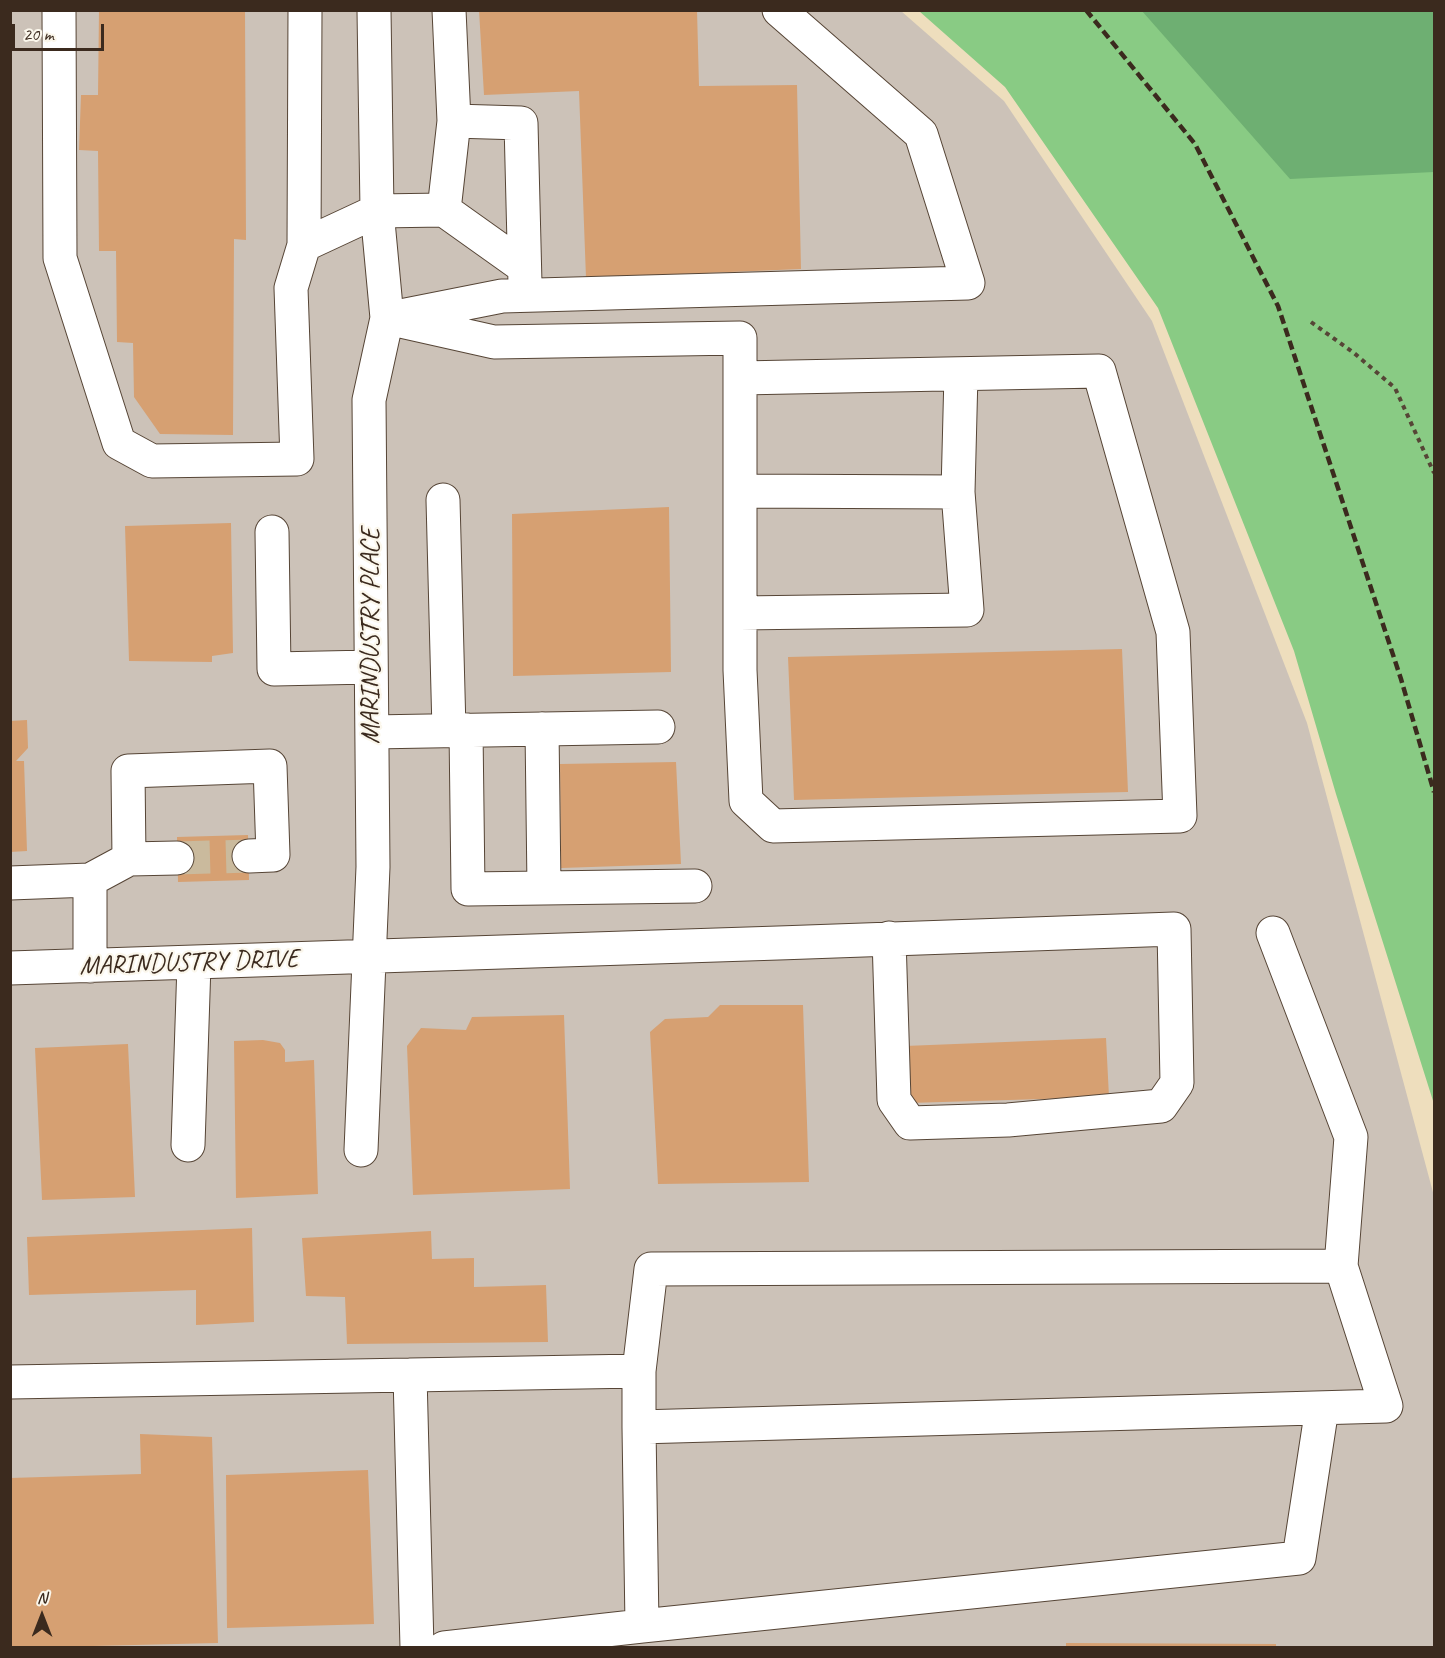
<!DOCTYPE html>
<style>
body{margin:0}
#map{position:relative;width:1445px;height:1658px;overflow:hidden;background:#eedebd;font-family:Caveat,sans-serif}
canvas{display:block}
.frame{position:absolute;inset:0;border:12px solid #3b2a1e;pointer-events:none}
.north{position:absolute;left:12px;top:1586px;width:60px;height:60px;-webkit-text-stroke:4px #fbf7ec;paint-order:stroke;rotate:0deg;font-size:16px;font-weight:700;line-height:24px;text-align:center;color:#3b2a1e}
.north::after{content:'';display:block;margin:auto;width:21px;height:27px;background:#3b2a1e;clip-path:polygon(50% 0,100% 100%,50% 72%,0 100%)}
.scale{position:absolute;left:12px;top:24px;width:92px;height:27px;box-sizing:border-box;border:3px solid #3b2a1e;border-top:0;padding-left:8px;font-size:18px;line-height:21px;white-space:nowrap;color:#3b2a1e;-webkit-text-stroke:4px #fbf7ec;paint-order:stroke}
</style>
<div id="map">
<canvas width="1445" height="1658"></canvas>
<div class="frame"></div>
<div class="north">N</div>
<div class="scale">20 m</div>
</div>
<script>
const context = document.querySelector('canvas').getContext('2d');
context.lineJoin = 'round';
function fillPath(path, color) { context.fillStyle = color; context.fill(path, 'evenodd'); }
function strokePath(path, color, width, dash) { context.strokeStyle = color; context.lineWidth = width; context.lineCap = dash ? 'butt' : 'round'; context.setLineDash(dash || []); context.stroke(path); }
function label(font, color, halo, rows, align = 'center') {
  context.font = font + ' Caveat,sans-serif'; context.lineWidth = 4.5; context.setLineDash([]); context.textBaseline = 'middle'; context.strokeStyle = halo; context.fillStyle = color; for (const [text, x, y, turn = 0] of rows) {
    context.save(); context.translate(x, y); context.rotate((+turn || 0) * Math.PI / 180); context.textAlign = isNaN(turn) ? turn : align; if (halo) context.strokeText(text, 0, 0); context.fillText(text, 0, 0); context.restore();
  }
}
const industrial = new Path2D(`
 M11,11H901L1004,101L1152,321L1307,723L1434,1196V1647L11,1648Z`);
const green = new Path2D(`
 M919,11H1434V1104L1336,794L1294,651L1158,308L1005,87Z`);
const forest = new Path2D(`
 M1142,11H1434V172L1290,179Z`);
const building = new Path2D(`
 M99,10H245L246,240L234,239L233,435L160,434L134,397L133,343L117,342L116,251H99L98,151L79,150L81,95H98Z
 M479,10H697L699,86L797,85L801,269L586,278L579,91L484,95Z
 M669,507L671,672L513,676L512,514Z
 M231,523L233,653L212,656V662L129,661L125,526Z
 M1122,649L1128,792L794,800L788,657Z
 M27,720L28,748L16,761H24L27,851L10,852V721Z
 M676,762L681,864L561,868L560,764Z
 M248,835L249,880L178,882L177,837Z
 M720,1005H803L809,1182L658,1184L650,1032L665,1019L708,1017Z
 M564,1015L570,1189L413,1195L407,1046L421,1028L466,1030L472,1017Z
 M1106,1038L1109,1097L909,1103L905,1046Z
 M263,1040L280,1043L285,1050V1062L314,1060L318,1194L236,1198L234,1041Z
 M128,1044L135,1197L42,1200L35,1048Z
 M252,1228L254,1322L196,1325V1290L29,1295L27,1237Z
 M431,1231L432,1259L474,1258V1287L546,1285L548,1342L347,1344L345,1297L306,1296L302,1238Z
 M140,1434L212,1437L218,1643L10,1648V1478L141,1474Z
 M368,1470L374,1624L227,1628L226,1475Z
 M1066,1643L1276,1644V1648H1066Z`);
const minorTunnel = new Path2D(`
 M177,858L249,856`);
const path = new Path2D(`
 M1311,322L1354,353L1395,388L1434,473`);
const minor = new Path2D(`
 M59,10L60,258L119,443L152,461L297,459L291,288L304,245L377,211L387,318L369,400L373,867L361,1150
 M374,10L377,211L444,210L524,267
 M449,10L454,121L521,123L525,284
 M444,210L454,121
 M304,245L305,10
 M401,316L502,296L968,283L921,134L779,10
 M387,318L494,342L740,338V670L746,801L773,826L1180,816L1173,632L1099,371L740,378
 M740,491L958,492L961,374
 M443,500L449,730
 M272,532L274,669L371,667
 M740,613L967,610L958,492
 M542,729L544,888
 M466,730L468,889L695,886
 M372,732L658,727
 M129,859L128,771L270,766L273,855L249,856
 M10,883L90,880
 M1273,933L1351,1137L1341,1266
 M90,966V880L129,859L177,858
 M10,968C398,958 786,942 1174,929L1177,1083L1161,1106L1008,1120L910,1123L894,1100L889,938
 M188,1145L194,964
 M1341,1266L1386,1406L639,1427V1371L651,1269Z
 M410,1375L417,1648
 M10,1382L639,1371
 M639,1427L642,1626L1299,1558L1322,1408
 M444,1648L642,1626`);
const rail = new Path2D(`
 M1086,10L1195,144L1278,306L1401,679L1434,792`);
const streetNames = [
 ["MARINDUSTRY PLACE",371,636,-90],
 ["MARINDUSTRY DRIVE",189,963,-2]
];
fillPath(industrial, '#ccc2b8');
fillPath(green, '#89cb84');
fillPath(forest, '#6eaf72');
fillPath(building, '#d6a072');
strokePath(minorTunnel, '#caba9d', 33, [33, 16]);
strokePath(minor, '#564536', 35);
strokePath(path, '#564536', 4, [4.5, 4.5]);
strokePath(minor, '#fff', 33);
strokePath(rail, '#3b2a1e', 4.5, [9, 4.5]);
label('26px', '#3b2a1e', '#fbf7ec', streetNames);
</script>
